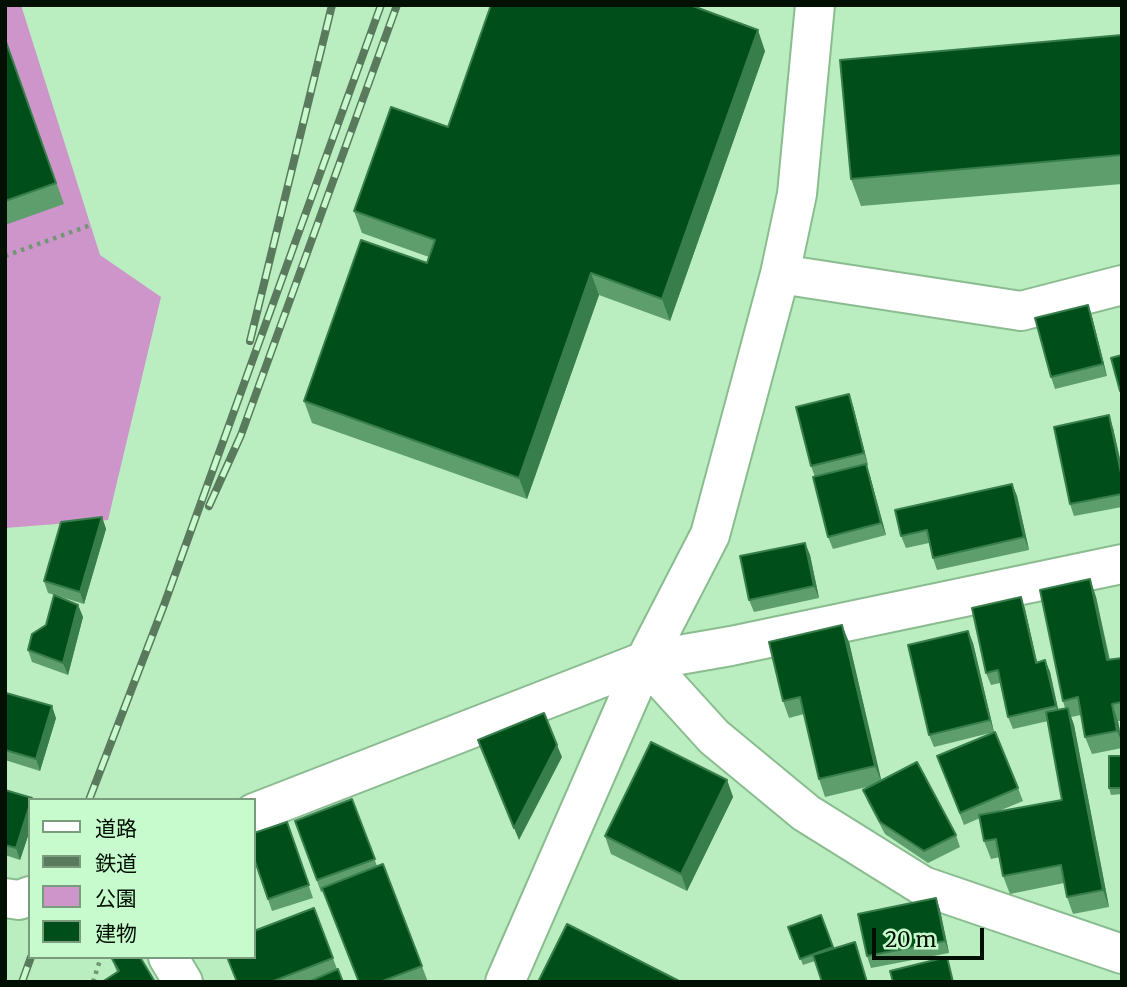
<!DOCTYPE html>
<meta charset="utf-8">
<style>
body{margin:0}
#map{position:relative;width:1127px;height:987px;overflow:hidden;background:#baedbf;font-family:Merriweather,"Noto Sans JP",serif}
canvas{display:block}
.frame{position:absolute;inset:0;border:7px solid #011003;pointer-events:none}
.legend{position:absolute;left:28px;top:798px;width:228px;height:161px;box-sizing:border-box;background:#c7facc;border:2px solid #789c7c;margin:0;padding:9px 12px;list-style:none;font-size:21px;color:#011003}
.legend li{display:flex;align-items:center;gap:14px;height:35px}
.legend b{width:35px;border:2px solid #789c7c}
.scale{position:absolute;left:872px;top:928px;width:112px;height:32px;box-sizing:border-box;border:4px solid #011003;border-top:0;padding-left:9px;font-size:21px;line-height:24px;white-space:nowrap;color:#011003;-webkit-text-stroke:5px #c7facc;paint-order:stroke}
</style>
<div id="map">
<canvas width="1127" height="987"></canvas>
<div class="frame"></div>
<ul class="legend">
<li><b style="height:9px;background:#fff"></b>道路</li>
<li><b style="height:9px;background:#5a7a5d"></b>鉄道</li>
<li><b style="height:19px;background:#ce95cb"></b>公園</li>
<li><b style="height:19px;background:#004f1a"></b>建物</li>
</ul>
<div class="scale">20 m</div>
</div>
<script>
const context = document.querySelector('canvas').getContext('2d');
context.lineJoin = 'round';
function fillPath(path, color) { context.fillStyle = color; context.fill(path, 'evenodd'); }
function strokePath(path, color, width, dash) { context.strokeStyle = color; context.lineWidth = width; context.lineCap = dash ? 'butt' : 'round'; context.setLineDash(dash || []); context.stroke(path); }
const green = new Path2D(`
 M5,5H21L100,255L161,297L108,520L5,528Z`);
const path = new Path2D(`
 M5,256L91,225
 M93,982L101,957`);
const minor = new Path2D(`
 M780,274L1021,311L1122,285
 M645,661L714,737L806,813L923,886L1122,954
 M254,813L645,661L731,646L1122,564
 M5,898L19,900L30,896
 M168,957L183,982
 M505,982L645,661L710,535L780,274L797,194L815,5`);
const rail = new Path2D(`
 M250,341L332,5
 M209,506L241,435L397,5
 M89,800L164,605L381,5
 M22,982L31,957`);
const wall = new Path2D(`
 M1122,35V184L861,206L851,179Z
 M5,39L64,204L5,225Z
 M765,51L670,321L599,295L527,499L312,423L304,401L427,263L429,257L362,233L354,211L448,127Z
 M1088,305L1092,317L1107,376L1055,389L1051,377Z
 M853,406L868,465L866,466L870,476L886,535L833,549L828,537L815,477L811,466Z
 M1113,428L1122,468V507L1074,516L1070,504Z
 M1012,484L1017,496L1029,550L937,570L933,558L929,543L906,548L901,536Z
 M102,517L106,529L84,604L48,593L44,581Z
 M805,543L810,555L819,598L754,612L749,600Z
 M1090,579L1096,597L1110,660L1122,658V721H1118L1122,740V748L1092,754L1085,737L1081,715L1071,717L1074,725L1109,907L1073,914L1067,897L1064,883L1010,894L1003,876L1000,857L991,859L984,841L980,818L964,825L937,756L1018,788L1023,801L994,813L1062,800L1048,721L1013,729L1008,717L1000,683L991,685L986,673L1021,597L1025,609L1037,662L1045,660L1050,672L1058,709L1065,708L1063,701Z
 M78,605L83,617L68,675L32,662L28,650Z
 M968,631L973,643L994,732L934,747L929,735Z
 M849,642L881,781L956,835L960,847L928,863L885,834L868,802L863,790L871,786L825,797L819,779L804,714L789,718L783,701Z
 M5,696L56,718L40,771L5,760Z
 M1122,756V794L1111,795L1109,788Z
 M727,780L733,797L687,891L611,854L605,836Z
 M5,790L32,798V800H30V830L20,860L5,855Z
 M352,799L377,866L383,864L428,982H358L323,891L321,892L295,821Z
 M287,822L313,898L272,911L254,858Z
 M936,898L940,910L949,953L871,968L867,956Z
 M314,908L337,969L306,982H237Z
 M821,915L833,949L855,942L859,954L815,961L803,965L788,927Z
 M111,957L155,982L117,972Z`);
const shadedWall = new Path2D(`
 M758,30L765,51L670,321L662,299Z
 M591,273L599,295L527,499L519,478Z
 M1088,305L1092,317L1107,376L1103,364Z
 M849,394L853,406L868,465L864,453Z
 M1109,415L1113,428L1122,468V478Z
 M866,464L870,476L886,535L881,523Z
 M1012,484L1017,496L1029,550L1024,537Z
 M102,517L106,529L84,604L80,592Z
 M805,543L810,555L819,598L814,586Z
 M1090,579L1096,597L1113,678L1107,660Z
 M1021,597L1025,609L1040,675L1036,663Z
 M78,605L83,617L68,675L63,663Z
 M842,625L849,642L882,783L875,766Z
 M968,631L973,643L994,732L990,720Z
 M1045,660L1050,672L1060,718L1056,706Z
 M1112,704L1118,721L1122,743L1117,731Z
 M52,706L56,718L40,771L36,759Z
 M1068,708L1074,725L1109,907L1103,890Z
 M557,745L562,757L519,840L514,828Z
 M727,780L733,797L687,891L681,874Z
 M30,804V830L20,860L16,848Z
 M936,898L940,910L949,953L945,941Z`);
const building = new Path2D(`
 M491,5H690L758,30L662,299L591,273L519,478L304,401L361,240L427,263L435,240L354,211L391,107L448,127Z
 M1122,35V155L851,179L840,60Z
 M5,39L56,183L5,201Z
 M1088,305L1103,364L1051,377L1035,318Z
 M1122,355V391H1120L1111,358Z
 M849,394L864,453L811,466L796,407Z
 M1109,415L1122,478V494L1070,504L1054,427Z
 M866,464L881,523L828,537L813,477Z
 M1012,484L1024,537L933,558L927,530L901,536L895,510Z
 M102,517L80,592L44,581L61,522Z
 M805,543L814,586L749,600L740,556Z
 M1090,579L1107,660L1122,658V702L1112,704L1117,731L1085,737L1078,697L1063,701L1040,590Z
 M54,595L78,605L63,663L28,650L32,634L46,625Z
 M1021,597L1036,663L1045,660L1056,706L1008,717L998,670L986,673L972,608Z
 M842,625L875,766L819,779L800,697L783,701L769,642Z
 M968,631L990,720L929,735L908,645Z
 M6,693L52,706L36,759L5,750V696Z
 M1068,708L1103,890L1067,897L1061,865L1003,876L996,839L984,841L979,815L1062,800L1046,712Z
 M544,713L557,745L514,828L478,740Z
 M995,732L1018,788L960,813L937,756Z
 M651,742L727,780L681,874L605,836Z
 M1109,756H1122V788H1109Z
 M917,762L956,835L924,851L880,822L863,790Z
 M5,790L32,798L31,800H30V804L16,848L5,845Z
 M352,799L375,859L317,880L295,821Z
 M287,822L309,885L268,899L254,858V833Z
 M383,864L422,966L380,982H359L322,888Z
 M936,898L945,941L867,956L858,914Z
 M314,908L333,958L271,982H237L227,957H254V931Z
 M821,915L833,947L800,959L788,927Z
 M567,924L681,982H538Z
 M855,942L867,982H822L813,955Z
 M111,957H140L155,982H102L119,971Z
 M947,957L953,982H893L890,971Z
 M338,969L343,982H308Z`);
fillPath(green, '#ce95cb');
strokePath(minor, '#8abc90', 42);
strokePath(path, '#719675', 4.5, [3.5, 5]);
strokePath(minor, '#fff', 38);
strokePath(rail, '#5a7a5d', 8);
strokePath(rail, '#c7facc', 5, [16]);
fillPath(wall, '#5d9e6c');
fillPath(shadedWall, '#387e4c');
fillPath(building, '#004f1a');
strokePath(building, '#387e4c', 2);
</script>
